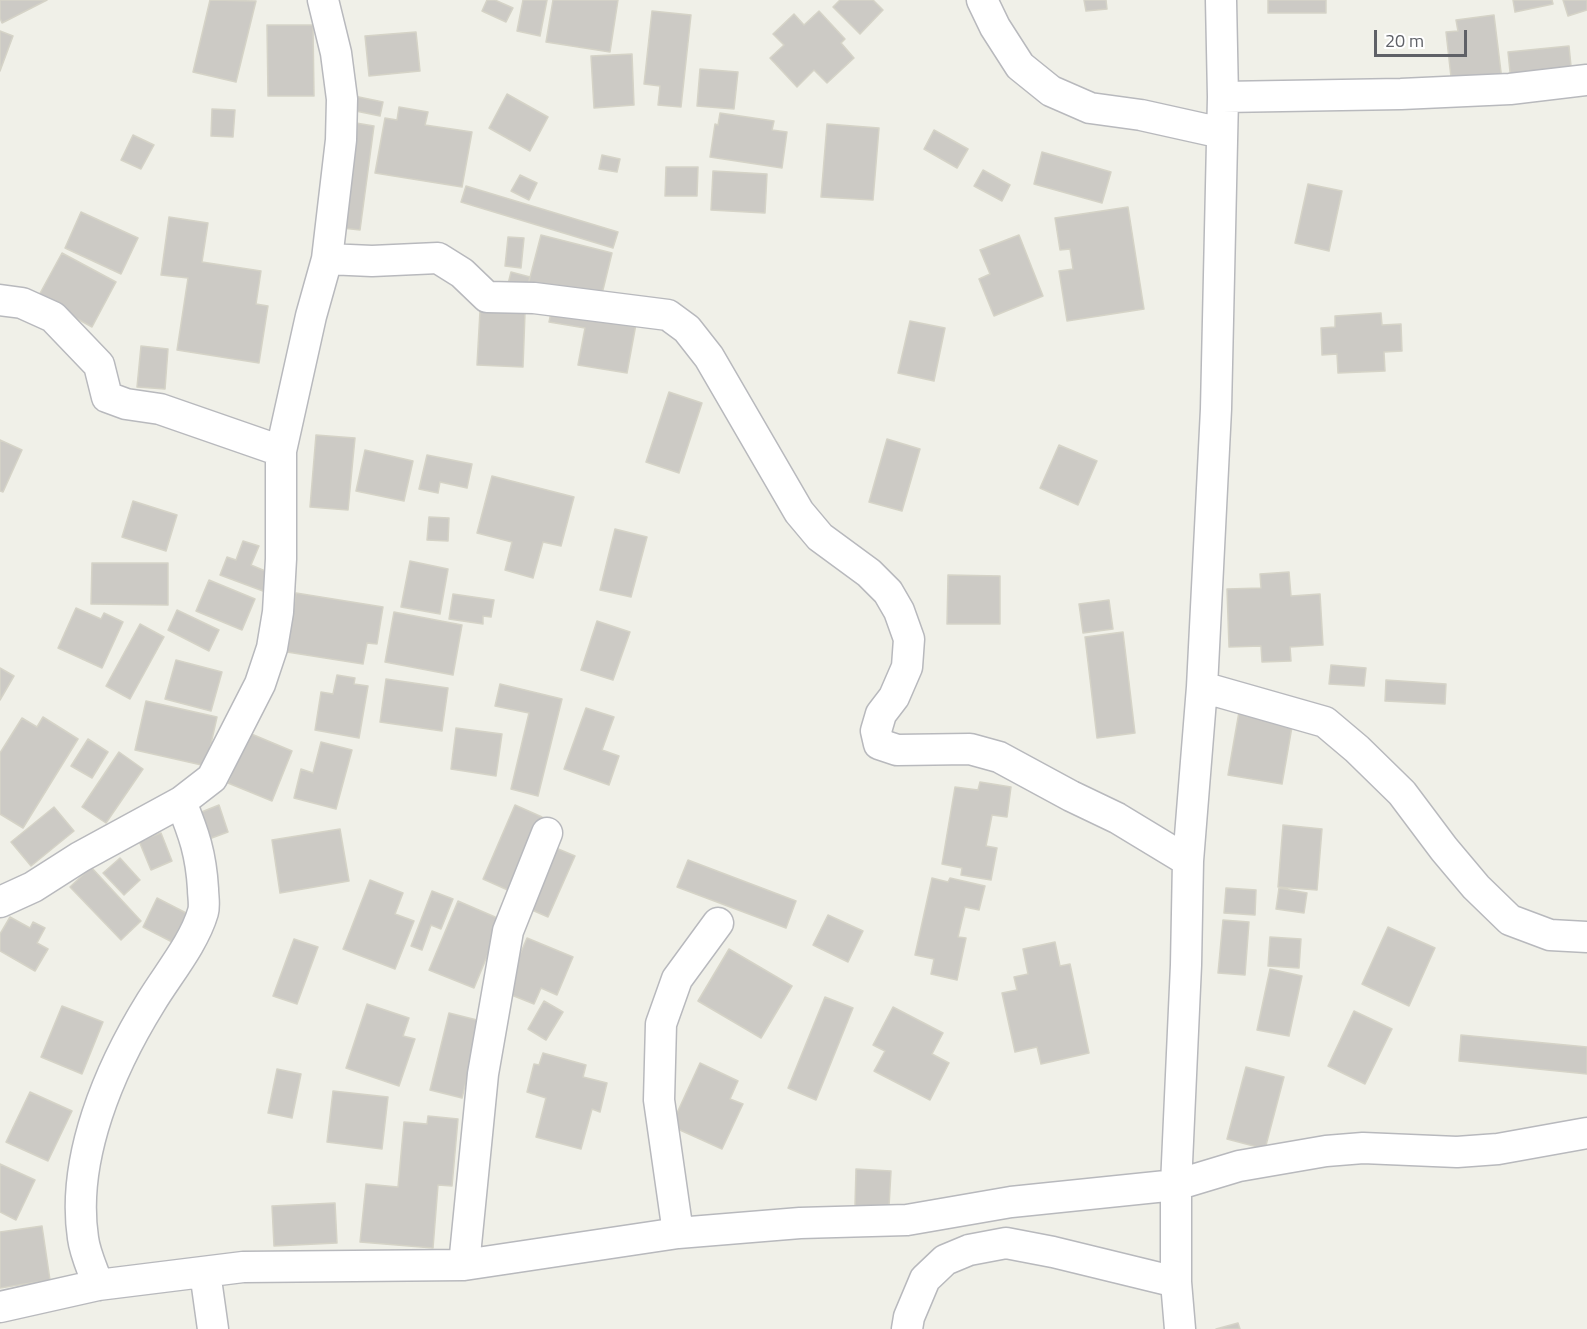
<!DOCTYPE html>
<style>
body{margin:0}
#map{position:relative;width:1587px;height:1329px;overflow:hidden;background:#f0f0e8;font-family:"Titillium Web",sans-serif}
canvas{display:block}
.scale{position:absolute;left:1374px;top:30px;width:93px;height:27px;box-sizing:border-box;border:3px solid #5f6167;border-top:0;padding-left:8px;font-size:18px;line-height:21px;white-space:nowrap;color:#5f6167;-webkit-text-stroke:4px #fff;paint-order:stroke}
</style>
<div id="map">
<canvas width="1587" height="1329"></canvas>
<div class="scale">20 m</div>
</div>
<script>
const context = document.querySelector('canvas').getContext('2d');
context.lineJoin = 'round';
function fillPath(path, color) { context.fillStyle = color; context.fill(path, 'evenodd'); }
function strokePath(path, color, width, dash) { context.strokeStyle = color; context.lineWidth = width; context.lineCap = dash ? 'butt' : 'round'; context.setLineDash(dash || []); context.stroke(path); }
const building = new Path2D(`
 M0,0H47L2,23L0,18Z
 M210,0L256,1L236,82L193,72Z
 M487,0H495L513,8L506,22L482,11Z
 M523,0H547L540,36L517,31Z
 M553,0H618L610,52L546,42Z
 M840,0H873L883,10L860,34L833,7Z
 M1084,0H1106L1107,9L1086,11Z
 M1268,0H1326V13H1268Z
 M1513,0H1552L1553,4L1515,12Z
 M1563,0H1587V10L1568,16Z
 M652,11L691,15L681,107L658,105L660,86L644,84Z
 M819,11L845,39L841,43L854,58L827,83L814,70L797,87L770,58L784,45L773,34L794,14L804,25Z
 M1494,15L1502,80L1464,85L1463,76L1451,77L1446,32L1458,31L1456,20Z
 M267,25H313L314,96H268Z
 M0,31L13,36L0,71Z
 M416,32L420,71L369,76L365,36Z
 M1569,46L1572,76L1511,82L1508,52Z
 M632,54L634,105L594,108L591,56Z
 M700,69L738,72L734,109L697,106Z
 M507,94L548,117L530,151L489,128Z
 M354,96L383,102L380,116L351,110Z
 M399,107L428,112L425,125L472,132L462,187L375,173L385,118L397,120Z
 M212,109L235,110L233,137L211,136Z
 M720,113L774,121L772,130L787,132L782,168L710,157L715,124L718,125Z
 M356,123L374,126L360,230L342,228Z
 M827,124L879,128L873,200L821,197Z
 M934,130L968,149L957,168L924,149Z
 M133,135L154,145L141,169L121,160Z
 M1042,152L1111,172L1102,203L1034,184Z
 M602,155L620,159L617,172L599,169Z
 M666,167H698L697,196H665Z
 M983,170L1010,185L1002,201L974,186Z
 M713,171L767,174L765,213L711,210Z
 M520,175L537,183L529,200L511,191Z
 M1308,184L1342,191L1329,251L1295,243Z
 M466,186L618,232L613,248L461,202Z
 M1128,207L1144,309L1067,321L1059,271L1073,269L1070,249L1060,250L1055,218Z
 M81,212L138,238L121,274L65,248Z
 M169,217L208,223L202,262L261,271L256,304L268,306L259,363L177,350L188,278L161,275Z
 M541,235L612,253L600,302L528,285Z
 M1019,235L1043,296L994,316L979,279L990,274L980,250Z
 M508,237L524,238L521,268L505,266Z
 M62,253L116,282L92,327L38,297Z
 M511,272L530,277L525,297L506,292Z
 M552,308L636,324L627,373L578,365L585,328L549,322Z
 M480,311L525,313L523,367L477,365Z
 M1381,313L1382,325L1401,324L1402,351L1384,352L1385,371L1338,373L1337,354L1322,355L1321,328L1335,327V316Z
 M910,321L945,328L934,381L898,373Z
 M141,346L168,349L165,389L137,387Z
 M669,392L702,403L679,473L646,462Z
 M316,435L355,438L348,510L310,507Z
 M887,439L920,449L902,511L869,502Z
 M0,440L22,450L3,492L0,491Z
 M1059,445L1097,461L1078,505L1040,488Z
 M365,450L413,461L404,501L356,491Z
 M427,455L472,464L467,488L440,482L438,493L419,489Z
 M492,476L574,497L561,546L543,542L533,578L505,570L512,542L477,533Z
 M133,501L177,515L166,551L122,537Z
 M429,517L449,518L448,541L427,540Z
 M615,529L647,537L631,597L600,590Z
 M243,541L259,546L251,565L270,573L263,591L220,575L227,557L236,560Z
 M410,561L448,569L440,614L401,607Z
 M92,563H168V605L91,604Z
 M1289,572L1291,596L1320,594L1323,645L1290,647L1291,661L1262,662L1261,646L1229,647L1227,589L1261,588L1260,574Z
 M948,575L1000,576V624H947Z
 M209,580L255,599L242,630L196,611Z
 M296,593L383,607L377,644L367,643L363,664L287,652Z
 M453,594L494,600L491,617L483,616V624L449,619Z
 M1109,600L1113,629L1083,633L1079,604Z
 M76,608L101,619L104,613L123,622L102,668L58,648Z
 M177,610L219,630L209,651L168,630Z
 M394,612L462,625L453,675L385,662Z
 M597,621L630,632L613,680L581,670Z
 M140,624L164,637L130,699L106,686Z
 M1123,632L1135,733L1097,738L1085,637Z
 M176,660L222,672L211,711L165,699Z
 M1331,665L1366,668L1364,686L1329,684Z
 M0,668L14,676L0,700Z
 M337,675L355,678L354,684L368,686L359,738L315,730L321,692L333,694Z
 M386,679L448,688L442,731L380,722Z
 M1386,680L1446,684L1445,704L1385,701Z
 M500,684L562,699L538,796L511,789L529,713L495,706Z
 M146,701L217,717L206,766L135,750Z
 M586,708L614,717L602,750L619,756L609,785L564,769Z
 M1239,712L1293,721L1282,784L1228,775Z
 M43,717L78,739L23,828L0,814V753L22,718L37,727Z
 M456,728L502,734L496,776L451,769Z
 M249,733L292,751L272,801L228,783Z
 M88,739L108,752L92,778L71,766Z
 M321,742L352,750L336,809L294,798L301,769L313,773Z
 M119,752L143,769L106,823L82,807Z
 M980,782L1011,787L1007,817L992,815L986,846L997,848L991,880L961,875L962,868L942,864L955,787L978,790Z
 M219,805L228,832L209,839L199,813Z
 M515,805L542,817L510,891L483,879Z
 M54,807L74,831L31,866L11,842Z
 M1283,825L1322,829L1317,890L1278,887Z
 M340,829L349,881L280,893L272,840Z
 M161,833L172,861L151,870L139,841Z
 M551,846L575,856L548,917L525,907Z
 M120,858L140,880L124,895L103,873Z
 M688,860L796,901L786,928L677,887Z
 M91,867L141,921L121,940L70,887Z
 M932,878L948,882L950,878L985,886L979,910L965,907L958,937L966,938L957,980L931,974L934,959L915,955Z
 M370,880L403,893L395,914L414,921L395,969L343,949Z
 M1226,888L1256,890L1255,915L1224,913Z
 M1279,888L1307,893L1304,913L1276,909Z
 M432,891L453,899L441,929L431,925L422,950L411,946Z
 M157,898L192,916L178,945L143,927Z
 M458,901L502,920L474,988L429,970Z
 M828,915L863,931L848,962L813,945Z
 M10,917L30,928L33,922L45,928L37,943L48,949L35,971L0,951V934Z
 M1223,920L1249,922L1245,975L1218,973Z
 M1388,927L1435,948L1409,1006L1362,984Z
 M1270,937L1301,939L1299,968L1268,966Z
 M527,938L573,957L557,995L541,988L534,1004L504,992Z
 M294,939L318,947L297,1004L273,996Z
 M1055,942L1060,966L1070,964L1089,1053L1041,1064L1037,1047L1015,1052L1002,993L1017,990L1014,977L1028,974L1023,949Z
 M729,949L792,986L761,1038L698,1001Z
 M1270,969L1302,976L1289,1036L1257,1030Z
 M825,997L853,1008L816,1100L788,1088Z
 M544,1001L563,1012L546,1040L528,1029Z
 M367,1004L409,1018L403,1036L415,1039L399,1086L346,1068Z
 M62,1006L103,1022L82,1074L41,1057Z
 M893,1007L943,1033L932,1054L949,1063L930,1100L874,1071L885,1051L873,1045Z
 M1354,1011L1392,1029L1365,1084L1328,1066Z
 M449,1013L481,1021L462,1098L430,1090Z
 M1461,1035L1587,1047V1074L1459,1061Z
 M543,1053L586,1065L583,1077L607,1083L600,1112L592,1109L581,1149L536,1137L546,1098L527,1092L534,1064L539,1065Z
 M700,1063L738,1081L730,1099L743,1104L722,1149L671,1126Z
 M1246,1067L1284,1077L1265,1149L1227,1139Z
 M277,1069L301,1074L292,1118L268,1113Z
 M333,1091L388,1097L382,1149L327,1142Z
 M30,1092L72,1111L48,1161L6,1142Z
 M428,1116L458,1119L452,1186L438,1185L433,1248L360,1242L366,1184L398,1187L404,1122L427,1124Z
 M0,1164L35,1180L16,1220L0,1212Z
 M856,1169L891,1171L889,1207L855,1206Z
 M335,1203L337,1243L274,1246L272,1206Z
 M42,1226L50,1280L0,1288V1232Z
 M1238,1323L1240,1329H1216Z`);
const minor = new Path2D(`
 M982,0L995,27L1020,66L1051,91L1090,108L1141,115L1222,133
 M1223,97L1401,94L1510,89L1587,80
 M327,259L372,261L438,258L462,273L487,297L534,298L668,315L687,329L709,357L799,512L820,537L869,573L888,592L899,611L909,639L907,667L894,697L881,714L876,731L879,744L897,750L970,749L999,757L1071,796L1117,818L1188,861
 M0,300L22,303L53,317L99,365L107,397L126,404L160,409L281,451
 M1202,687L1325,722L1357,749L1402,793L1444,849L1476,887L1510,920L1550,935L1587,937
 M0,902L33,887L80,857L181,802L212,778L260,684L272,648L278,612L281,559V451L311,316L327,259L341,140L342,99L336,53L323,0
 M678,1233L659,1100L661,1024L677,979L718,923
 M464,1265L483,1074L508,931L547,833
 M205,1272L213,1329
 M98,1285C93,1270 85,1254 83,1238C71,1158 110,1068 151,1002C168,974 194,943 203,912C205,905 203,896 203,889C201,854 194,834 181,802
 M0,1307L98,1285L243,1267L464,1265L678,1233L800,1223L907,1220L1011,1202L1176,1185L1239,1166L1326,1151L1363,1148L1457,1152L1498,1149L1587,1133
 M907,1329L909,1317L925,1279L945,1260L969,1250L1006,1243L1053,1252L1176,1282
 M1180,1329L1176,1282V1185L1186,965L1188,861L1202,687L1216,409L1223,97L1221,0`);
fillPath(building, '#cccac5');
strokePath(building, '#d5d3c7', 1.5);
strokePath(minor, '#b8b9bd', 33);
strokePath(minor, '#fff', 30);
</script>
